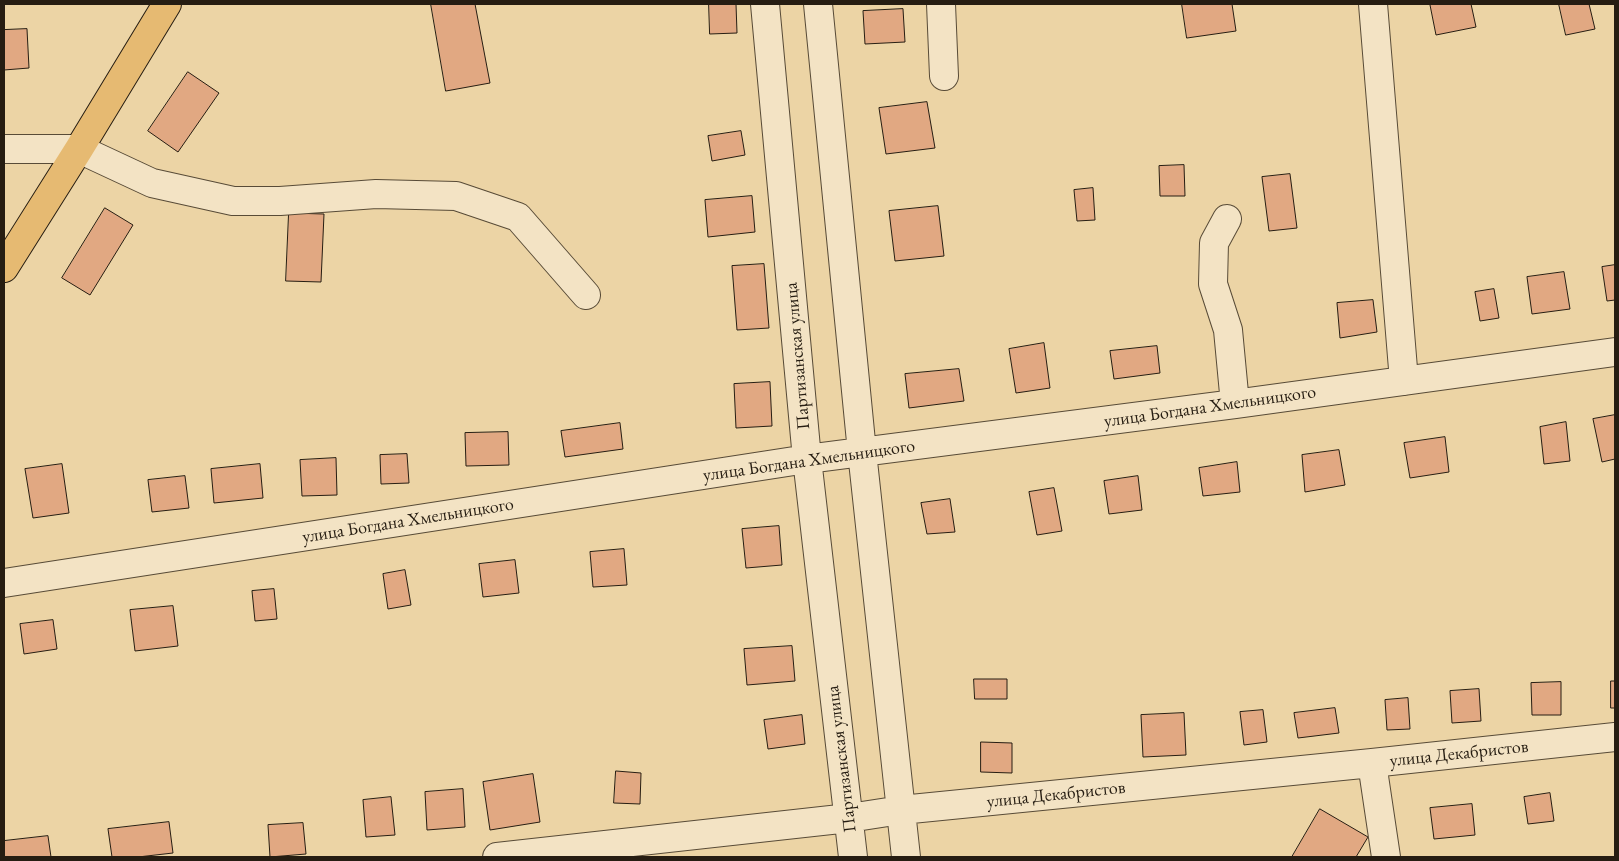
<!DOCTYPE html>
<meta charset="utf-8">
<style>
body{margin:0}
#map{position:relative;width:1619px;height:861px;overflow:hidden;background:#ecd4a5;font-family:"EB Garamond",serif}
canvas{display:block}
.frame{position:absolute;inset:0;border:5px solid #261d12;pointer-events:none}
</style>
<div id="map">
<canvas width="1619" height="861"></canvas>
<div class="frame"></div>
</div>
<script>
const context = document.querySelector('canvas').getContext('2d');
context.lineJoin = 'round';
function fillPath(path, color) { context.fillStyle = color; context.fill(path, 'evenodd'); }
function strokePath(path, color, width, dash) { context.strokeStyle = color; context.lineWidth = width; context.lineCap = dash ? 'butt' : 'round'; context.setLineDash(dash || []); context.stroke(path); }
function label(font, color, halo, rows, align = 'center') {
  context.font = font + ' "EB Garamond",serif'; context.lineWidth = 4; context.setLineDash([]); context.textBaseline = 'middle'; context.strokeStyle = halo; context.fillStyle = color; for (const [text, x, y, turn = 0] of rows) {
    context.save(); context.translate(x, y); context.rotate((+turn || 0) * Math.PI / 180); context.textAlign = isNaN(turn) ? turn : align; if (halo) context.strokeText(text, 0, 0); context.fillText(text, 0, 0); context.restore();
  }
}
const building = new Path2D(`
 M431,4H475L490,83L446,91Z
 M709,4H736L737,33L710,34Z
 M1182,4H1232L1236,31L1187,38Z
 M1438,4H1471L1476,27L1436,35L1430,5Z
 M1559,4H1589L1595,29L1566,35Z
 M903,9L905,42L865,44L863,11Z
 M27,29L29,68L4,70V30Z
 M188,72L219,93L178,152L148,131Z
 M927,102L935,148L886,154L879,108Z
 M741,131L745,155L712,161L708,136Z
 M1184,165L1185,196H1160L1159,166Z
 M1290,174L1297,228L1269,231L1262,177Z
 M1093,188L1095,220L1077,221L1074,190Z
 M752,196L755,232L708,237L705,200Z
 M938,206L944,256L895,261L889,211Z
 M105,208L133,225L90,295L62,278Z
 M289,213L324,214L321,282L286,281Z
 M764,264L769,328L737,330L732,266Z
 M1615,265V300L1607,301L1602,267Z
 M1564,272L1570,309L1532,314L1527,277Z
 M1494,289L1499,318L1480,321L1475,292Z
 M1373,300L1377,332L1340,338L1337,303Z
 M1044,343L1050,388L1016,393L1009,349Z
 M1157,346L1160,373L1114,379L1110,351Z
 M959,369L964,401L909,408L905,374Z
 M770,382L772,426L736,428L734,384Z
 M1615,415V459L1602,462L1593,419Z
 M1566,422L1570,461L1544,464L1540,427Z
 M620,423L623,449L565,457L561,431Z
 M508,432L509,465L466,466L465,433Z
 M1445,437L1449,472L1410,478L1404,443Z
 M1339,450L1345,485L1305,492L1302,455Z
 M407,454L409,483L381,484L380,455Z
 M336,458L337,495L302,496L300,460Z
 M1237,462L1240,492L1203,496L1199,468Z
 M62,464L69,513L33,518L25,469Z
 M260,464L263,498L214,503L211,469Z
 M185,476L189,508L152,512L148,480Z
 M1138,476L1142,510L1109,514L1104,481Z
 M1054,488L1062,531L1037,535L1029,492Z
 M950,499L955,532L927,534L921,503Z
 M779,526L782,565L746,568L742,529Z
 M624,549L627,585L593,587L590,552Z
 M515,560L519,593L483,597L479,564Z
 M405,570L411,605L388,609L383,574Z
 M274,589L277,619L255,621L252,591Z
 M173,606L178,646L135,651L130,610Z
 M53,620L57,649L24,654L20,624Z
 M792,646L795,681L747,685L744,649Z
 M974,679H1007V699H975Z
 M1611,681H1615V708H1611Z
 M1561,682V715H1532L1531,683Z
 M1479,689L1481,721L1452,723L1450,691Z
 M1408,698L1410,729L1387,730L1385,700Z
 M1335,708L1339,733L1298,738L1294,713Z
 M1263,710L1267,742L1244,745L1240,712Z
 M1184,713L1186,755L1143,757L1141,715Z
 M802,715L805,744L768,749L764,720Z
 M981,742L1012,743V773L981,772Z
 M616,771L641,773L640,804L614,803Z
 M533,774L540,822L490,830L483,782Z
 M463,789L465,827L427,830L425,792Z
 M1550,793L1554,821L1528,824L1524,797Z
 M391,797L395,835L366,837L363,800Z
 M1472,804L1475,835L1434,839L1430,808Z
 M1320,809L1368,837L1356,857H1292Z
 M169,822L173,853L138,857H112L108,829Z
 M303,823L306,854L270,857L268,825Z
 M48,836L51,857H4V841Z`);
const minor = new Path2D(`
 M765,4L807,459L853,857
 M818,4L862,452L906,857
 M941,4L944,76
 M1373,4L1404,381
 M4,149H79L152,183L233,201H280L376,194L456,196L518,217L586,295
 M1227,219L1214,243L1213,284L1228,330L1235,404
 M4,583L807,459L1235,404L1615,352
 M1372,763L1386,857
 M497,857L849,818L901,810L1372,763L1615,737`);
const major = new Path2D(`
 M4,268L79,149L167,4`);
const streetNames = [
 ["Партизанская улица",798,356,-95],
 ["улица Богдана Хмельницкого",1210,407,-8],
 ["улица Богдана Хмельницкого",809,461,-8],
 ["улица Богдана Хмельницкого",408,521,-9],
 ["улица Декабристов",1459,754,-6],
 ["Партизанская улица",842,759,-97],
 ["улица Декабристов",1056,795,-6]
];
fillPath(building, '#e1a882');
strokePath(building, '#261d12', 1);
strokePath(minor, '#584b37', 30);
strokePath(major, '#261d12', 30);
strokePath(minor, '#f3e3c4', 28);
strokePath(major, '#e6ba72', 28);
label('18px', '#261d12', '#f3e3c4', streetNames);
</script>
